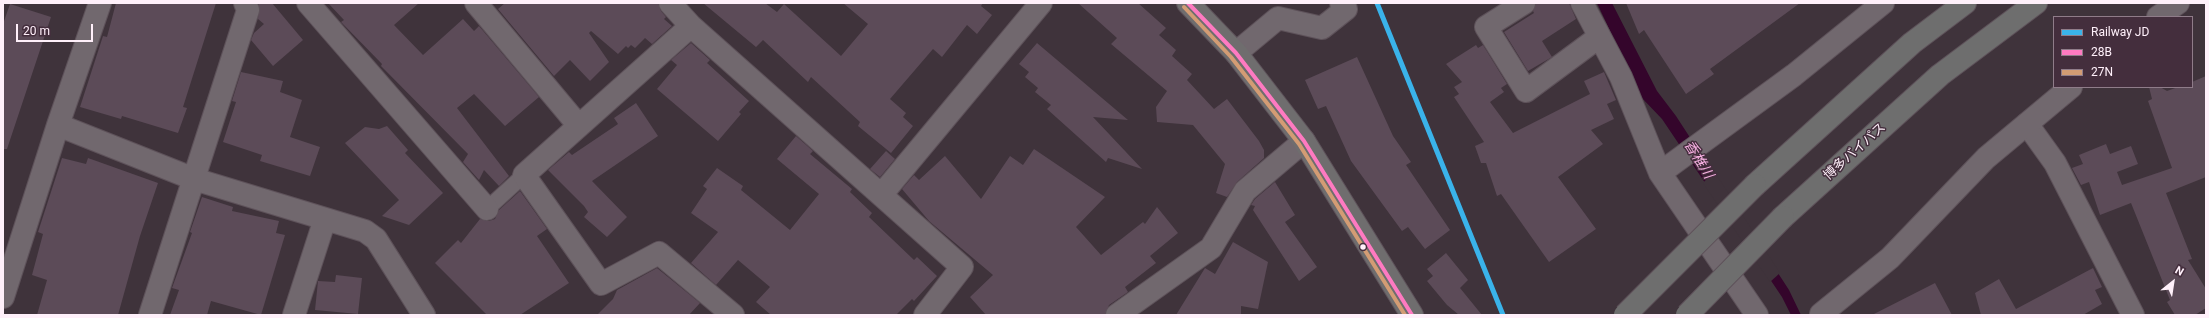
<!DOCTYPE html>
<meta charset="utf-8">
<style>
body{margin:0}
#map{position:relative;width:2209px;height:318px;overflow:hidden;background:#3f333b;font-family:Roboto,sans-serif}
canvas{display:block}
.frame{position:absolute;inset:0;border:4px solid #fff0fa;pointer-events:none}
.legend{position:absolute;left:2053px;top:16px;width:140px;height:72px;box-sizing:border-box;background:#442e3d;border:1px solid #8f7c89;margin:0;padding:5px 7px;list-style:none;font-size:12px;color:#fff0fa}
.legend li{display:flex;align-items:center;gap:8px;height:20px}
.legend b{width:20px;border:1px solid #8f7c89}
.north{position:absolute;left:2153px;top:262px;width:40px;height:40px;-webkit-text-stroke:3px #442e3d;paint-order:stroke;rotate:30deg;font-size:11px;font-weight:700;line-height:16px;text-align:center;color:#fff0fa}
.north::after{content:'';display:block;margin:auto;width:14px;height:18px;background:#fff0fa;clip-path:polygon(50% 0,100% 100%,50% 72%,0 100%)}
.scale{position:absolute;left:16px;top:24px;width:77px;height:18px;box-sizing:border-box;border:2px solid #fff0fa;border-top:0;padding-left:5px;font-size:12px;line-height:14px;white-space:nowrap;color:#fff0fa;-webkit-text-stroke:3px #442e3d;paint-order:stroke}
</style>
<div id="map">
<canvas width="2209" height="318"></canvas>
<div class="frame"></div>
<ul class="legend">
<li><b style="height:5px;background:#3ab3ea"></b>Railway JD</li>
<li><b style="height:5px;background:#fe7ac1"></b>28B</li>
<li><b style="height:5px;background:#d39c74"></b>27N</li>
</ul>
<div class="north">N</div>
<div class="scale">20 m</div>
</div>
<script>
const context = document.querySelector('canvas').getContext('2d');
context.lineJoin = 'round';
function fillPath(path, color) { context.fillStyle = color; context.fill(path, 'evenodd'); }
function strokePath(path, color, width, dash) { context.strokeStyle = color; context.lineWidth = width; context.lineCap = dash ? 'butt' : 'round'; context.setLineDash(dash || []); context.stroke(path); }
function label(font, color, halo, rows, align = 'center') {
  context.font = font + ' Roboto,"Noto Sans JP",sans-serif'; context.lineWidth = 3; context.setLineDash([]); context.textBaseline = 'middle'; context.strokeStyle = halo; context.fillStyle = color; for (const [text, x, y, turn = 0] of rows) {
    context.save(); context.translate(x, y); context.rotate((+turn || 0) * Math.PI / 180); context.textAlign = isNaN(turn) ? turn : align; if (halo) context.strokeText(text, 0, 0); context.fillText(text, 0, 0); context.restore();
  }
}
const water = new Path2D(`
 M1597,3H1612L1657,91L1676,116L1789,290L1801,315H1791L1782,297L1662,119L1641,97Z`);
const pier = new Path2D(`
 M1714,171L1780,273L1770,282L1703,183Z`);
const building = new Path2D(`
 M116,3H216L183,107L187,108L178,133L122,116L121,119L80,107L103,36L107,37Z
 M259,3H272L303,40L273,66L251,40L254,33L264,24L258,19Z
 M328,3H419L394,25L423,55L463,19L474,31L479,26L539,97L505,126L474,94L457,108L509,176L499,186L484,170L479,180L463,162L468,154L381,66L382,64L341,22L344,20Z
 M505,3H658L661,11L666,17L664,19L672,26L652,44L645,38L635,48L631,45L628,48L626,46L618,54L591,31L589,33L609,62L590,81L570,60L554,76L498,9Z
 M703,3H765L777,12L784,4L841,56L868,24L843,3H983L981,6L992,15L977,34L967,25L942,57L933,49L890,99L906,113L903,117L913,126L891,153L858,126L860,122L811,77L808,82L763,40L756,47Z
 M1078,3H1138L1166,28L1159,35L1176,50L1172,56L1192,74L1187,80L1214,109L1227,99L1259,141L1264,150V158L1237,182L1227,197L1216,193L1225,164L1193,125L1157,122L1156,107L1167,91L1111,44L1117,38Z
 M1536,3H1569L1576,19L1542,41L1552,57L1528,71L1504,32L1534,13L1533,11Z
 M1626,3H1800L1710,69L1714,74L1686,94L1644,30L1639,34Z
 M10,4L51,17L7,149H3V24Z
 M691,43L710,60L707,63L749,101L739,112L741,114L718,141L657,89L677,65L671,60Z
 M1037,43L1128,120L1093,117L1142,169L1108,158L1106,162L1047,109L1051,105L1035,92L1038,88L1025,77L1029,72L1019,64Z
 M1476,45L1478,48L1483,45L1507,84L1501,88L1504,92L1490,102L1513,133L1590,94L1584,81L1604,72L1616,100L1607,104L1614,119L1591,130L1603,144L1558,177L1596,229L1549,262L1501,194L1497,196L1486,163H1481L1475,146L1484,142L1454,97L1459,94L1454,87L1462,82L1446,64Z
 M1357,57L1393,136L1411,162L1406,165L1450,230L1425,249L1408,227L1402,231L1351,161L1326,106L1318,109L1305,80Z
 M241,72L283,81L280,92L302,100L290,137L320,147L310,176L260,161L262,155L223,142L236,102L232,101Z
 M2206,76V177L2166,193L2192,259L2188,260L2206,289V308L2195,315H2175L2167,302L2170,300L2131,203L2100,215L2089,182L2081,185L2072,168L2083,164L2079,155L2106,144L2110,154L2131,146L2138,164L2117,172L2122,185L2172,168L2148,101L2152,99L2149,87H2160L2167,91L2178,87H2192V82Z
 M636,103L658,136L592,181L627,217L607,237L584,217L588,212L584,206L548,170L569,152L572,155L618,124L614,118Z
 M387,126L408,150L405,153L443,193L409,225L382,216L399,200L345,143L365,127L379,129Z
 M796,136L813,151L810,154L852,189L850,192L872,213L869,217L914,260L917,257L937,276L914,301L912,299L896,315H771L756,302L770,287L738,260L716,285L691,263L718,232L691,213L707,189L703,186L717,168L743,186L741,190L790,230L819,194L777,159Z
 M1034,149L1105,197L1076,227L1101,255L1143,222L1145,224L1157,207L1178,233L1150,256L1156,263L1125,287L1128,292L1109,305L1105,315H986L970,297L993,275L929,221L902,189L914,175L919,180L945,156L981,199L1010,156L1023,165Z
 M886,151L895,159L880,177L870,169Z
 M62,158L86,164L88,158L158,183L140,236L118,315H37L47,280L32,275L43,234L38,232Z
 M1275,182L1295,215L1285,222L1317,267L1299,281L1253,210L1255,206L1251,205L1255,199Z
 M520,191L547,229L537,236L569,283L520,315H487L435,263L458,240L461,243L480,219L489,221L495,219L499,210Z
 M202,197L233,207L232,211L279,221L276,233L285,235L261,315L211,301L207,315H170L179,290L172,288L192,233L190,232Z
 M1233,242L1268,262L1258,309L1241,306V315H1176L1205,268L1215,274Z
 M1446,253L1468,280L1460,288L1482,315H1459L1447,305L1427,281L1433,276L1427,269Z
 M657,268L700,303L689,315H597L613,299L617,290Z
 M2093,268L2102,287L2095,290L2102,304L2083,315H1981L1975,293L1999,279L2016,309Z
 M336,275L362,278L358,314L315,310L318,281L335,282Z
 M1935,283L1952,315H1872Z`);
const service = new Path2D(`
 M487,209L524,175`);
const minor = new Path2D(`
 M308,3L487,209
 M476,3L579,126
 M670,3L691,26L962,267L925,315
 M1524,3L1486,27L1526,91L1599,37
 M1582,3L1621,77L1660,173L1757,315
 M691,26L524,175L601,284L659,253L733,315
 M1236,53L1278,18L1322,28L1346,9L1341,3
 M2027,124L2055,163L2133,315
 M58,125L194,179L365,231L376,239L424,315
 M1660,173L1794,75L1883,3
 M882,194L1041,3
 M3,297L58,125L100,3
 M150,315L248,10L245,3
 M294,315L325,219
 M1117,315L1211,248L1245,191L1304,141`);
const tertiary = new Path2D(`
 M2158,17L2178,3
 M1821,314L1890,258L1986,158L2071,87`);
const primary = new Path2D(`
 M1188,3L1236,53L1304,141L1412,315`);
const trunk = new Path2D(`
 M1755,185L1912,43L1965,3
 M1783,217L1940,75L2036,3`);
const trunkBridge = new Path2D(`
 M1625,315L1755,185
 M1687,315L1783,217`);
const bus1 = new Path2D(`
 M1188,3L1236,53L1304,141L1412,315`);
const bus2 = new Path2D(`
 M1184,7L1231,57L1299,144L1405,315`);
const rail1 = new Path2D(`
 M1377,3L1503,315`);
const markers = [
 [1363,247,3.5,"#fff0fa"]
];
const streetNames = [
 ["博多バイパス",1855,152,-42]
];
const waterNames = [
 ["香椎川",1698,160,58]
];
fillPath(water, '#34052b');
fillPath(pier, '#3f333b');
fillPath(building, '#5c4b58');
strokePath(service, '#5e525a', 17);
strokePath(minor, '#5e525a', 24);
strokePath(tertiary, '#5e525a', 24);
strokePath(primary, '#5e525a', 24);
strokePath(trunk, '#5e525a', 24);
strokePath(service, '#71686e', 15);
strokePath(minor, '#71686e', 22);
strokePath(tertiary, '#71686e', 22);
strokePath(primary, '#6f6d6e', 22);
strokePath(trunk, '#6e6e6e', 22);
strokePath(trunkBridge, '#5e525a', 24, []);
strokePath(trunkBridge, '#6e6e6e', 22);
strokePath(bus1, '#fe7ac1', 4);
strokePath(bus2, '#d39c74', 4);
strokePath(rail1, '#3ab3ea', 5);
for (const [x, y, r, color] of markers) { const dot = new Path2D(); dot.arc(x, y, r, 0, 2 * Math.PI); context.fillStyle = color; context.fill(dot); strokePath(dot, '#442e3d', 1.5); }
label('13px', '#fff0fa', '#442e3d', streetNames);
label('italic 14px', '#f6afe1', '#442e3d', waterNames);
</script>
